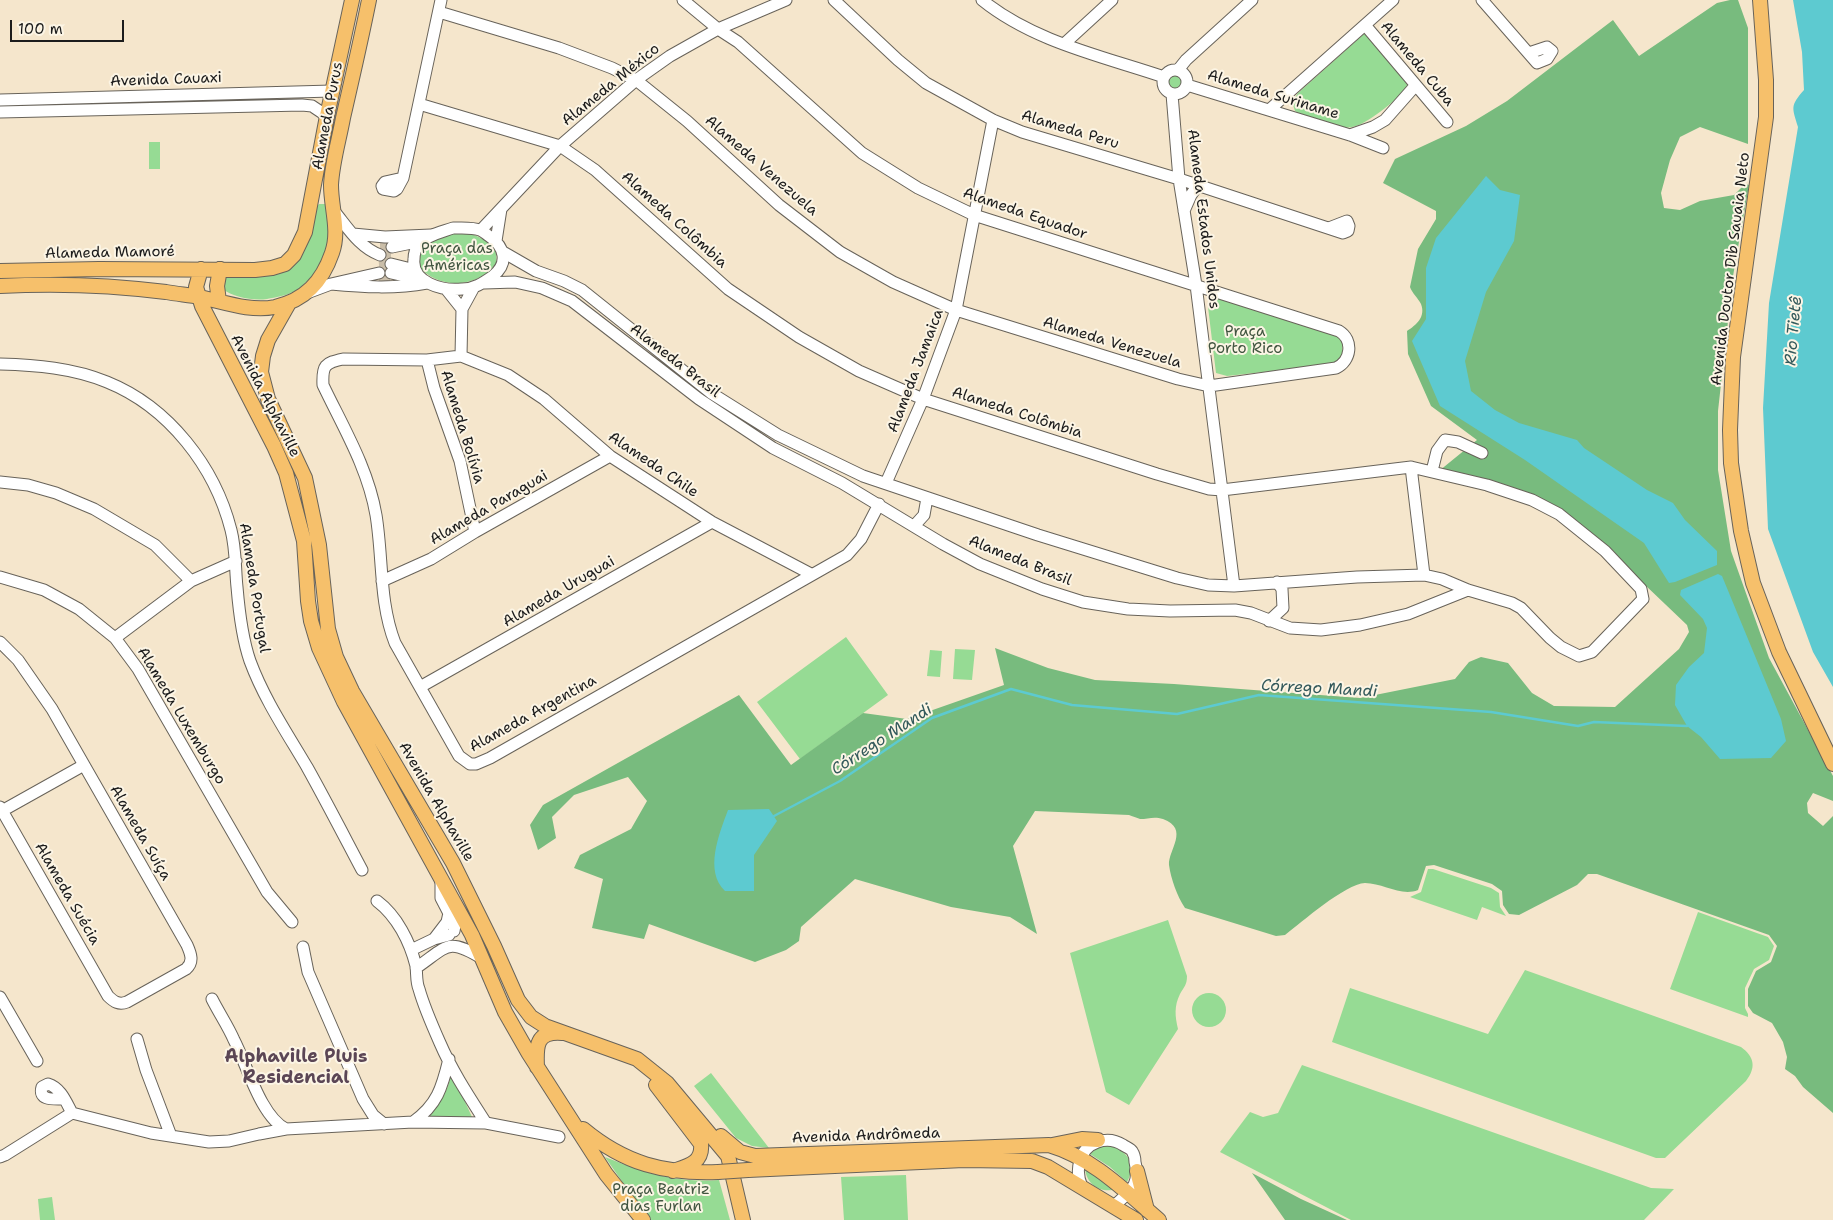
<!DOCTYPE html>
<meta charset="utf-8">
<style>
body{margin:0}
#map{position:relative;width:1833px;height:1220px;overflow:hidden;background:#f5e6cc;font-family:"Shantell Sans",sans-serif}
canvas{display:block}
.scale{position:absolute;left:10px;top:20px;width:114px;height:22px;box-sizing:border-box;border:2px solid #1c1c1c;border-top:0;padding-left:6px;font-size:15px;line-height:18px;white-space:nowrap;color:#1c1c1c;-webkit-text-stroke:4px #fcf5e5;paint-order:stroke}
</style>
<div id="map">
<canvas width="1833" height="1220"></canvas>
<div class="scale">100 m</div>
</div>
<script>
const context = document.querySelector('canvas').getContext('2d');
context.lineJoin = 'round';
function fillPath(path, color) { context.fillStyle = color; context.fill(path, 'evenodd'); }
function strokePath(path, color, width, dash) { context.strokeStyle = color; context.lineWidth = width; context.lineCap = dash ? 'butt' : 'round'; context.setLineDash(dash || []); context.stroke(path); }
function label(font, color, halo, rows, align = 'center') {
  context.font = font + ' "Shantell Sans",sans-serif'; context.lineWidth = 4; context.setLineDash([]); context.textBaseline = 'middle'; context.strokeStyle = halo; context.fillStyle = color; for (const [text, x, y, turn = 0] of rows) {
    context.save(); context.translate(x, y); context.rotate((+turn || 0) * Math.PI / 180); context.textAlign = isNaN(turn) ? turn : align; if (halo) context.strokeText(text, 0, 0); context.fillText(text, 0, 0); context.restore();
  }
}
const green = new Path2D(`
 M1366,32L1408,81L1407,90C1395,100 1367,125 1352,127C1333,130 1311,120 1295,111L1292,102L1298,93Z
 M1167 82a8 8 0 1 1 16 0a8 8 0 1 1-16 0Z
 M149,142H160V169H149Z
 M319,204H326C332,232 328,264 305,283C302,286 298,290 293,292C285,296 276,297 267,299C252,301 234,297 222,289V277C234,276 245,277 257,277C299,275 311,245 316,208Z
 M468,233C483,238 500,245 496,264C475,289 439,290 417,265L422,247L443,234Z
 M1213,299H1224L1339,335L1342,340L1343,359L1336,364L1227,376L1216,373L1208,307Z
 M846,637L888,695L800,759L757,702Z
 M955,649L975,650L972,680L953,679Z
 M930,650L942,651L940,677L927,676Z
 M1428,869H1433L1491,888L1499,893L1500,907L1506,916L1482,907L1477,920L1410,897L1421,892Z
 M1698,912L1768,937L1774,946L1769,960L1754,969L1745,988V1008L1748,1014V1017L1670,989Z
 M1168,920L1187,976C1187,985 1184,987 1180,994C1174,1006 1175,1016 1178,1029L1129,1105L1106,1092L1070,953Z
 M1525,970L1741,1047C1755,1057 1756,1068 1746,1081L1665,1158H1656L1332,1042L1350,988L1488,1034Z
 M1192 1010a17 17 0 1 1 34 0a17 17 0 1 1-34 0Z
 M1302,1065L1651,1188L1674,1189L1644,1220H1351L1220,1152L1250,1112L1263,1117L1278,1113Z
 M451,1071L472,1117L431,1119L430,1116C440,1102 450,1089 451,1071Z
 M711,1073L769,1148L752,1146L736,1138L694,1086Z
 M1111,1145C1127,1153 1138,1162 1127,1182L1110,1167L1090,1154L1098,1147Z
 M605,1157C645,1173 675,1183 719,1180L730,1220H649Z
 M1085,1166L1118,1189C1101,1194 1085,1185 1085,1166Z
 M906,1175L908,1220H844L841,1177Z
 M52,1197L55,1220H40L38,1199Z`);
const forest = new Path2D(`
 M1730,0H1738L1748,28V144L1700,127L1680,137L1670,160L1661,193L1664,208L1680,210L1700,201L1734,195L1745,184L1749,185L1733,276L1718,411V470L1731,551L1769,658L1833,776V801L1813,793L1807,803L1808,813L1823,826L1833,816V1113L1803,1087L1795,1076L1785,1069L1787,1057L1783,1042L1772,1023L1753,1013L1748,1006V989L1756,971L1771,962L1777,946L1769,935L1597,874H1588L1577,885L1519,915L1509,914L1503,905L1502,891L1492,884L1434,865L1426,866L1418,890C1401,897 1383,883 1365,883C1345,884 1302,922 1285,935L1276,936L1185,908C1177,896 1171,879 1169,865C1168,850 1190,829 1163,819C1154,816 1148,819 1140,819C1137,818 1132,816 1129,815L1035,811L1013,846L1037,934L1010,917L951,907L855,879L801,927L799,941L786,950L755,962L649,924L644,939L592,928L603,879L574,868L580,855L631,829L647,801L628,777L574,795L552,817L556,838L538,850L530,825L543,805L739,695L791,765L863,713L907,719L1004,685L995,648L1048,668L1095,680L1174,684L1360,698L1455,679L1469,662L1481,657L1508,663L1532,693L1554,706L1615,707L1679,649L1689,632L1687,625L1600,542L1563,514L1439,471L1477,440L1431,406L1408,354L1407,331C1416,325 1426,317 1421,304C1418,298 1412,293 1410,287L1418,249L1436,219V211L1383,183L1395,159L1466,126L1507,101L1613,20L1639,56L1717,3Z
 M1252,1173L1301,1199L1347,1220H1285Z`);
const water = new Path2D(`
 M1793,0H1833V687L1813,652L1768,529L1763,408L1769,303L1798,127C1792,107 1790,106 1804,90L1802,52Z
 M1486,176L1500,190L1520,195L1514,241L1486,292L1465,361L1471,391L1495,410L1519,423L1577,440L1584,448L1647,490L1673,503L1685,520L1717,551V565L1675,582L1669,583L1644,543L1525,460L1440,406L1412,341L1426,319V268L1436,238Z
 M1718,574L1722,576L1781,719L1786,741L1771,758L1720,759L1701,737L1687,726L1675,705L1676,685L1689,667L1704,653L1707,628L1703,619L1680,595L1681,590Z
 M769,809L777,821L754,855V891H725C704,871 719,834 728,810Z`);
const stream = new Path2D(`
 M774,816L840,781L932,718L1011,689L1072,705L1177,714L1259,695L1491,712L1578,726L1594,722L1687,726`);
const minorTunnel = new Path2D(`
 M380,247H392
 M380,255H391
 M379,265L391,264
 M379,281H391`);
const minor = new Path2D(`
 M834,0L898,60L926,83L993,120L1022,132L1179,179L1343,233L1348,231L1349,226L1347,221L1329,228
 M982,0C1034,42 1102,56 1164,77
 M1482,0L1537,63L1547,59L1552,51L1547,47L1529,53
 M439,12L559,48L612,68L636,80L687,121L779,205L840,252L893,282L956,310L1178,379L1209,386L1336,368C1351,361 1354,340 1339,331L974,215L918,188L862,153L738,42L718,29L683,0
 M1365,25L1447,122
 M1064,44L1112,0
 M1163 82a12 12 0 1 1 24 0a12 12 0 1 1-24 0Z
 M1178,70L1186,60L1252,0
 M1187,85L1350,135L1383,148
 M1172,94L1179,179L1196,285L1234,586
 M0,100L332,91
 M419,104L560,146L595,170L728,289L799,337L859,371L923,399L1157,474L1209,489L1222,490L1411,467L1487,485L1532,500L1559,514L1605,551L1641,589L1643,599L1592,652L1579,656L1561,647L1550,638L1521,608L1512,603L1468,590L1442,579L1424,575L1357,577L1234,586L1208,585L1177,578L1038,535L863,476L778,435L711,393L582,290L564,281L536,271L503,252
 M1269,110L1393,0
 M0,112L302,105L312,106L327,116
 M1350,135L1373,127L1385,120L1415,86
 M403,178L385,182L382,186L383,189L394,191L397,189L403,178L441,0
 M334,211C348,228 359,247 380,255
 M1184,211L1191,195L1198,185
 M453,228C461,228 472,227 480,230C483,231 486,234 489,236C505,247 509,263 493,276C483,283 474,289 462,289C443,291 411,283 414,259C414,254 416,248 419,244C427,235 442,232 453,228Z
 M481,230L560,146L636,80L670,56L718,29L786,0
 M353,234L385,237L431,235
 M496,241L501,209
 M392,247L421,241
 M391,264L415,270
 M391,273L422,280
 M484,283L515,282L542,288L572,301L699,399L773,448L842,483L943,544L980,564L1042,589L1083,602L1128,609L1170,611L1235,610L1251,613L1290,628L1321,630L1360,625L1408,614L1468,590
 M331,284C363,287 395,289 427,283
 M446,289L462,309
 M307,293L331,284L379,273
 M461,356L462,309L474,287
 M427,360L434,388L460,461L475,532
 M0,364C36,365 73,368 107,382C169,407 215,467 231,530C236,549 235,568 237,587C239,611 242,638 250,661C264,699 287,733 307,767C326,801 344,836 362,870
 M1411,467L1424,575
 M1432,471L1437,451L1445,440L1458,442L1482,453
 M0,482L28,485L56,493L94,509L155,545L191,581
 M886,483L923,399L956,310L993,120
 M914,526L924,515L927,498
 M811,574L712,522L610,456L544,399L508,375L461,356L427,360L343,359C325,363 322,365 323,385C343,427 368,468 376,515C383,557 379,602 395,643L459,756L470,764H476L490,758L847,555L861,539L879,504
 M0,577L44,590L79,609L115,638L138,669L267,892L292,922
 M382,581L431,559L475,532L610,456
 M1269,621L1283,608L1282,589L1277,582
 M115,638L191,581L236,561
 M0,642L18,660L52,709L187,945C191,954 194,962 186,969L127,1002C119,1005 114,1002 108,996L0,807
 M420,687L712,522
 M0,812L84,765
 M441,881V898L455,925L454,931
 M377,901C397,916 410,942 416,966C417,974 416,982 419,989C424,1007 432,1025 440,1043C452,1071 470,1098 486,1123
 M434,939L447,922L449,913
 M303,947L308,972L363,1099L373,1115L384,1124
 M411,950L434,939L449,935
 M416,968C448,946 447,937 483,959
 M0,997L37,1061
 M212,999C219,1013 228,1026 234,1040C247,1065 261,1117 286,1129
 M137,1039L146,1070L171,1136
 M64,1099C54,1099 38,1101 42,1087L48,1084C61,1088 66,1102 72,1113
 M413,1122C437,1105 442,1088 449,1059
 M0,1157L5,1155L72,1113L151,1133L209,1142L229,1141L259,1134L286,1129L413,1122L486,1123L559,1137
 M1082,1187C1078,1178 1077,1170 1080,1161C1085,1142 1107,1135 1123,1145C1126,1147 1131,1149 1132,1151C1134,1154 1135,1159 1135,1162C1137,1170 1138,1177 1134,1185C1129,1194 1120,1200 1113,1207`);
const major = new Path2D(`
 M1760,0L1766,80V117L1733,357L1730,430L1731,463L1741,531L1753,583L1779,652L1833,764
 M201,269L196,287L202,306L274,446L286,473L304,541L308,601L311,621L319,648L344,702L472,935L505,1012L529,1054L606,1174L643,1220
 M0,271L99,269L255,270L272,268L285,264L294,255L305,232L327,116L352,0
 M0,286C55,283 111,285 166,292C177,294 189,295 200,297C224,302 250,312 275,307C305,300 322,282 332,253C340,231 331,208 331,185C332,163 339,140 343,118C352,79 361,40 369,0
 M219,301L217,286L220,269
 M289,303L268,340L263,356L261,372L268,399L305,478L319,545L328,629L336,657L352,691L453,863L494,946L518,1000L531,1017L545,1026L637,1059L667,1083L728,1156L743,1220
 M537,1067C536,1046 536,1031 562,1033
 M656,1085L701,1144C703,1163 688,1166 673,1171
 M583,1129C625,1164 664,1174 718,1172
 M721,1136L740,1152L755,1156L1049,1145C1093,1158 1125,1191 1159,1220
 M1052,1145L1082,1139L1098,1140
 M748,1170L964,1160L1032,1161L1048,1167L1136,1220
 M1137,1171L1147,1210`);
const majorBridge = new Path2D(`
 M718,1172L748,1170`);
const streetNames = [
 ["Alameda Cuba",1417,64,50],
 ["Avenida Cauaxi",166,80,-2],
 ["Alameda México",611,85,-39],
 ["Alameda Suriname",1273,95,17],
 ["Alameda Purus",328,116,-79],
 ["Alameda Peru",1070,130,17],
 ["Alameda Venezuela",761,166,41],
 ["Alameda Equador",1025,214,19],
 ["Alameda Estados Unidos",1203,219,83],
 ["Alameda Colômbia",674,220,42],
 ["Alameda Mamoré",110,253,-1],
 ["Avenida Doutor Dib Sauaia Neto",1731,269,-83],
 ["Alameda Venezuela",1112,343,17],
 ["Alameda Brasil",675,361,38],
 ["Alameda Jamaica",916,371,-69],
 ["Avenida Alphaville",265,396,63],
 ["Alameda Colômbia",1017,413,18],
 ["Alameda Bolívia",462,427,73],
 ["Alameda Chile",653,465,34],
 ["Alameda Paraguai",489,508,-30],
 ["Alameda Brasil",1020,561,22],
 ["Alameda Portugal",254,588,81],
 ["Alameda Uruguai",559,592,-30],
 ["Alameda Argentina",533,714,-29],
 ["Alameda Luxemburgo",181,716,59],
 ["Avenida Alphaville",436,802,60],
 ["Alameda Suíça",140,833,60],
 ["Alameda Suécia",67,894,60],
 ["Avenida Andrômeda",866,1136,-2]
];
const parkNames = [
 ["Praça das",457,249],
 ["Américas",457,266],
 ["Praça",1245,332],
 ["Porto Rico",1245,349],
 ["Praça Beatriz",661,1190],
 ["dias Furlan",661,1207]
];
const waterNames = [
 ["Rio Tietê",1794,331,-85],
 ["Córrego Mandi",1319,689,3],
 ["Córrego Mandi",882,740,-33]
];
const quarterNames = [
 ["Alphaville Pluis",296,1057],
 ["Residencial",296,1078]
];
fillPath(green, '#96db94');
fillPath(forest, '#78bb7e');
fillPath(water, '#5dcad0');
strokePath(stream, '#5dcad0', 2.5);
strokePath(minorTunnel, '#cabea9', 11, [11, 5.5]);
strokePath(minor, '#68635a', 13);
strokePath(major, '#68635a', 16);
strokePath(minor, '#fff', 11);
strokePath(major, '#f6c06b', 14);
strokePath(majorBridge, '#68635a', 16, []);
strokePath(majorBridge, '#f6c06b', 14);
label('15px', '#1c1c1c', '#fcf5e5', streetNames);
label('15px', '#415540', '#fcf5e5', parkNames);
label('italic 16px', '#33595b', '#fcf5e5', waterNames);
label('bold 18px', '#5b4655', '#fcf5e5', quarterNames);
</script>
